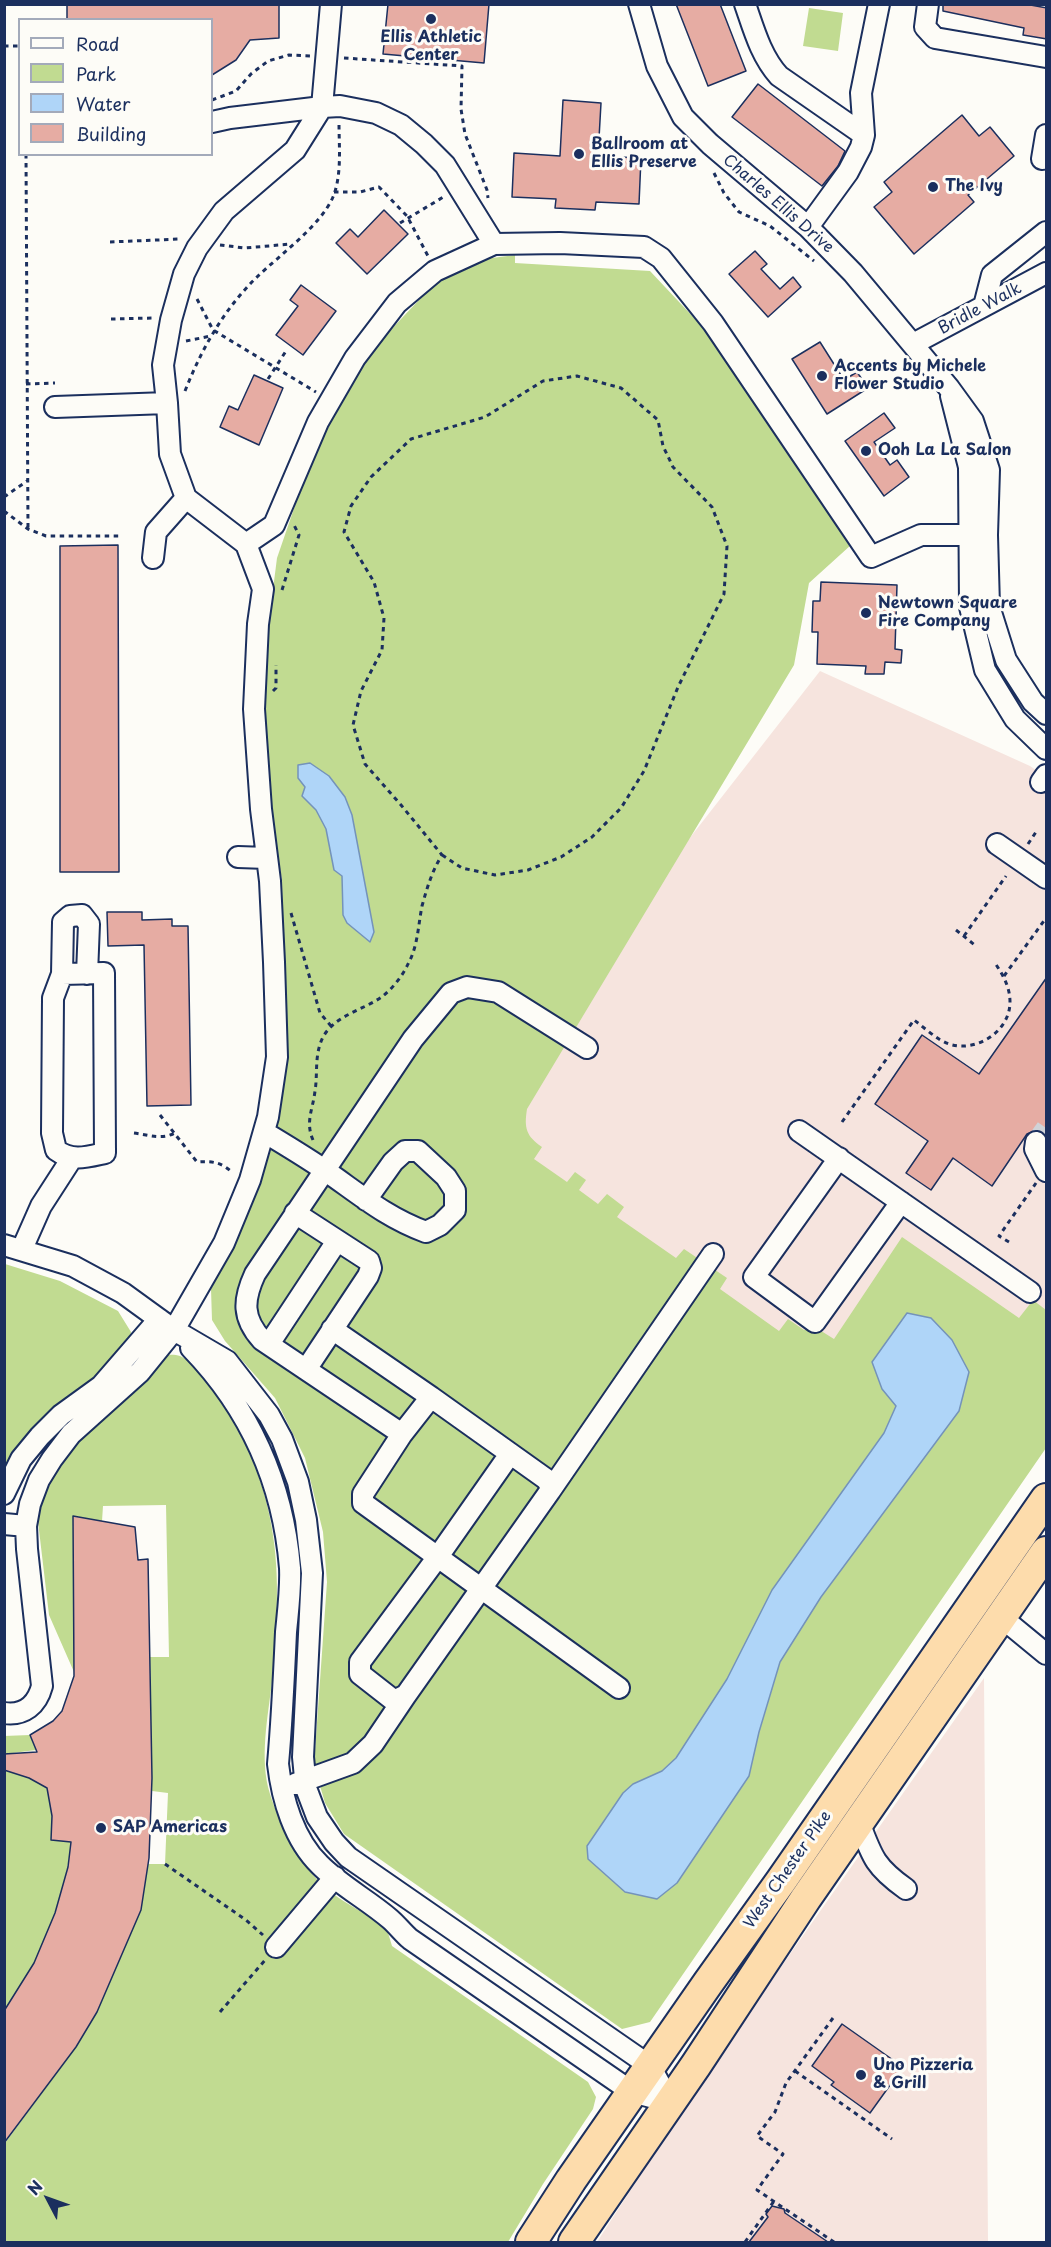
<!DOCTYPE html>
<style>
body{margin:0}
#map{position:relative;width:1051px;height:2247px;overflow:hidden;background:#fdfcf7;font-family:"Playpen Sans",sans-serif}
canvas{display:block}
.frame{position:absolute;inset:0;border:6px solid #1b2f5e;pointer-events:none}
.legend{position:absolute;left:18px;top:18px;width:195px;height:138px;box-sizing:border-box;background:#fdfcf7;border:2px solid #a3aaba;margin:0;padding:8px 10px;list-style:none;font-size:18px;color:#1b2f5e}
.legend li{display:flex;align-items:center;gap:12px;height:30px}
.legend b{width:30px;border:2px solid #a3aaba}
.north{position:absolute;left:18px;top:2169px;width:60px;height:60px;-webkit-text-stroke:4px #fdfcf7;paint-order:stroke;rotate:311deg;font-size:16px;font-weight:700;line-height:24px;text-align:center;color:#1b2f5e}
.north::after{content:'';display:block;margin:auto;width:21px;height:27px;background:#1b2f5e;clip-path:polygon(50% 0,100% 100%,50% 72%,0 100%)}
</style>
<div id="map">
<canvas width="1051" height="2247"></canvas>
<div class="frame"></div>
<ul class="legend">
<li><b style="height:8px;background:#fdfcf7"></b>Road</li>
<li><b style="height:16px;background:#c1db91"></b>Park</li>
<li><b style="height:16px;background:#afd5f8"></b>Water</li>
<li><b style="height:16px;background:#e6aca3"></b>Building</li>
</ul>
<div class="north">N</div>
</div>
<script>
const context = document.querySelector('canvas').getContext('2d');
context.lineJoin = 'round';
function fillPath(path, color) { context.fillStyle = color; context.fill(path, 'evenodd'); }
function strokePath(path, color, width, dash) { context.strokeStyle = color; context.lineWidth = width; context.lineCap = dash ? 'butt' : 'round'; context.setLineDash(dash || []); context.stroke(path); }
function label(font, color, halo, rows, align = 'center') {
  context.font = font + ' "Playpen Sans",sans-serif'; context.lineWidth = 6; context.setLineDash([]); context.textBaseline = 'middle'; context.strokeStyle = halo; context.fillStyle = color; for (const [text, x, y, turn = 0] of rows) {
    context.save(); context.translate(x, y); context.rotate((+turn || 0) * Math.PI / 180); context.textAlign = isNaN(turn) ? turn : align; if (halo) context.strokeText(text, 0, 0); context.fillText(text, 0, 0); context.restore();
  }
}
const built = new Path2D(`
 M820,671L1030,766L1046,777V1331L802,1410L505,1160L540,1030Z
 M984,1678L988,2242H597L705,2075Z`);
const green = new Path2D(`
 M809,8L843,13L838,51L803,46Z
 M515,255V263L650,271L712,337L851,545L809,583L794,665L527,1109C524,1128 526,1136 542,1147L534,1159L567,1182L575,1172L586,1180L579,1190L598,1204L607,1194L624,1207L617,1217L676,1258L684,1249L727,1278L720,1289L779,1331L788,1319L804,1330L818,1329L834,1339L902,1237L1019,1318L1033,1300L1046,1310V1448L650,2022L622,2029L344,1834L325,1803L314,1765L327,1582L323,1532L305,1458L275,1398L225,1341L212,1320L211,1289L251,1206L278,1123L284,1048L282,880L268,801L263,710L266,644L277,558L299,494L321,435L366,356L437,281L477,260Z
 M5,1264L60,1281L118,1311L131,1332L129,1346L5,1476Z
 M162,1355C168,1355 175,1354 180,1356C201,1365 217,1391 228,1410C282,1504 282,1577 272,1681C268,1717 259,1759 270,1794C280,1827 304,1872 332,1893C348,1905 368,1915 386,1926L392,1946L588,2082L596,2097L593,2109L543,2184L508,2242H5V2143L76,2047L97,2012L141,1910L148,1864H165L168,1793L152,1791L150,1657H169L166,1505L103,1506L102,1521L74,1516V1672L49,1615L37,1513L45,1482L60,1455Z
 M30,1735L36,1750L5,1754L4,1736Z
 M5,1770L29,1778L47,1788L52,1816L51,1840L71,1842C67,1883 53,1926 35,1963C26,1979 14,1995 5,2011Z`);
const water = new Path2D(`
 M310,763L329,776L345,797L352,815L374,932L370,942L347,923L343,915L342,876L334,870L326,829L316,810L302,796L305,787L298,778V765Z
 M907,1313L931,1318L952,1340L969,1372L959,1411L821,1597L780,1662L759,1732L749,1776L677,1883L657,1899L625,1892L588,1859L587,1846L623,1793L633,1784L662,1771L676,1758L727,1679L772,1590L884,1433L896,1406L882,1389L872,1362Z`);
const building = new Path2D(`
 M67,4H279V38L250,40L236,60L212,75V20H67Z
 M388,4H489L484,63L383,54Z
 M676,4H720L746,71L708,86Z
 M943,4H1025L1047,8V39L1023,35L1024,28L943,11Z
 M758,84L845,151L838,166L822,186L732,117Z
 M563,100L601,103L598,156L641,158L639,204L596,202L595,210L555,208L556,199L512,197L514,153L560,156Z
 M962,115L979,136L990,127L1014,156L968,195L974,202L914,254L874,207L892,192L884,182Z
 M384,210L408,234L367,274L336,243L350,229L358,237Z
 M755,251L767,264L761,269L780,289L793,277L801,287L768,317L729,274Z
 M301,285L336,311L303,355L276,335L298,306L290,300Z
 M820,342L844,380L857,372L868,388L827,414L792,359Z
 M254,375L283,388L259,445L220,427L229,406L238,410Z
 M884,413L895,428L874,442L890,465L897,460L909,477L884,496L845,441Z
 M118,545L119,872H60V546Z
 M821,582L897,585L895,649L902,650L901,663L885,662L884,674H865L866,666L817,664L818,632H812L813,601H820Z
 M107,912H142V920L172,919V926H188L191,1105L147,1106L144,945L108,946Z
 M1047,977V1137L1037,1130L1027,1134L992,1186L953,1158L931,1190L906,1173L928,1141L875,1104L922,1035L979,1074Z
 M73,1516L135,1527L138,1560L148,1559L152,1778L149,1858L141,1910L97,2012L76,2047L4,2143V2011L34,1963L55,1913L68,1867L71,1842L51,1840L52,1816L47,1788L29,1778L4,1770V1754L37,1752L30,1735L53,1721L62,1711L74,1676Z
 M842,2024L903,2067L870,2113L831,2085L834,2082L812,2066Z
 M772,2206L784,2209L785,2213L828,2242H749L768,2217L766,2214Z`);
const minorTunnel = new Path2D(`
 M1036,1142L1046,1128`);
const path = new Path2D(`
 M4,46H20
 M344,58L462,66L461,109L465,134L487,190L488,198
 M212,100L236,91L251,74L268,61L289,55L311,56
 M26,154L28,529
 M714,173L724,193L739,212L770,226L814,261
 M334,192H360L379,187L407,216L428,256
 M400,223L445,196
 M110,242L180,239
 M220,245L245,248L291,244
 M197,299L213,330L316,392
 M111,319L154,318
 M186,341L211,336
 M268,379L286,351
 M26,384L55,383
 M185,391C202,348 224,309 258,276C280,255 321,225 333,197C342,175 339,147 339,124
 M4,497L27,481
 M4,511L28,529L46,536H121
 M282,590L299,535L293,523
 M273,691L276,688V665
 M1028,844L1038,829
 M291,913L320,1013L331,1026
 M956,930L976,946
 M964,936L1006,876
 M1004,976L1046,918
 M160,1115L197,1162C213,1161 221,1162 233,1173
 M842,1122L914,1020C925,1028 937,1040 949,1044C977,1053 1010,1031 1010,1002C1010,987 1003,975 995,963
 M134,1133C149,1135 161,1140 175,1133
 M313,1140C305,1122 313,1109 315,1091C318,1073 314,1055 323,1037C335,1015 364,1010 383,996C393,988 403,975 408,964C418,946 418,926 422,906C427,888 432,871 442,855L401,805L365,764L353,725L361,691L382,650L384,618L374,582L344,532L351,506L371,477L411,439L485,417L543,381L577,376L621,388L658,420L663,446L673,467L712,507L727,546L724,594L678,687L644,771L621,808L592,837L561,857L528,870L495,875L462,868L442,855
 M1009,1242L999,1236L1036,1183
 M165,1864L246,1920L263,1935
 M220,2012L266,1959
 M833,2018L786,2083L775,2112L757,2136L783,2154L757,2190L834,2242
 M795,2071L892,2139
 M745,2242L774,2201`);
const minor = new Path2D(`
 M639,4L657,66L683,117L710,144L808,227L853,273L949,388L973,421L989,470L987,535L989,606L1006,660L1033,702L1046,714
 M745,4C754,30 761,56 779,76L864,135
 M928,4L925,27L935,38L1046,57
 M212,122L230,118L322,107L340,106L376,113L401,125L424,144L445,165L494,244
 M1042,159L1046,135
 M808,227L848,172L861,147L864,135L861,93L879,4
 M984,306L992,275L1046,232
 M913,344L1046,273
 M951,396L969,467L970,607L985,670L1015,719L1046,749
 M55,407L167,403
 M246,544L274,525L318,422L355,358L397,303L435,271L494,244L560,243L644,247L661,258L713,323L871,557L921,535H987
 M153,558L156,532L186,498
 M1041,782L1046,775
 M997,844L1046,878
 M238,857L267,858
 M104,973L105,1153C87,1157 72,1162 56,1150L52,1133L53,998L62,974Z
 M62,974L63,922L70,916L82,915L89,924L87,974
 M587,1048L498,992L467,987L451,993L413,1039L255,1274C243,1300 242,1318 262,1340L402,1434L363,1494V1503L619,1688
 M799,1131L1030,1292
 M264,1132C284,1144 304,1156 323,1169C358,1193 385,1217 426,1232L440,1225L455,1210V1191L446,1177L418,1151H405L393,1162L366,1200
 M1036,1142L1035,1149L1046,1171
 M839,1158L754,1277L815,1322L901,1202
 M295,1213L369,1261L371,1268L368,1276L307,1368
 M4,1245L73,1266L123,1293L174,1330L227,1361L269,1415L282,1439L298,1482L306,1520L312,1573L303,1757L306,1788L317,1817L334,1842L348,1857L650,2066L670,2102
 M22,1249L41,1206L72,1158
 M332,1329L431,1397
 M269,1344L337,1241
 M191,1348C249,1408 283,1483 290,1568C291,1588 288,1611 286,1632C284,1676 282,1720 278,1764C282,1799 294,1840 320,1865C341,1886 368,1900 390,1919C397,1925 403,1933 410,1939L632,2092L670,2102
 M402,1434L431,1397L546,1479L550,1485V1491L406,1695L398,1699H392L360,1674V1662L437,1558L510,1454
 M550,1491L713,1254
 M4,1494L21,1459L40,1436L61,1415L101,1386L159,1319
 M4,1524L26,1526
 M1001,1617L1046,1654
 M4,1713C24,1716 37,1705 42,1686L27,1549L26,1526L30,1504L39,1480L52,1459L71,1434L140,1372L174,1330L224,1243L250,1180L268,1117L277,1057L274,962L270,881L261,809L254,709L258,624L263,589L246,544L186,498L170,454L167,403L163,365L171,320L184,274L197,248L224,211L295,150L322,107L331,4
 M295,1784L353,1763L373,1744L406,1695
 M859,1822C872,1857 875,1867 906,1889
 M276,1947L335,1877`);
const highway = new Path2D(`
 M531,2242L571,2180L708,1983L781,1881L1046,1499
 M574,2242L696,2065L806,1898L1046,1552`);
const markers = [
 [431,19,6,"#1b2f5e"],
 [579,154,6,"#1b2f5e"],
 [933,187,6,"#1b2f5e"],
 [822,376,6,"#1b2f5e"],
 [866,451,6,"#1b2f5e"],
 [866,613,6,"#1b2f5e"],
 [101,1828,6,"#1b2f5e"],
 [861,2075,6,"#1b2f5e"]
];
const poiNames = [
 ["Ellis Athletic",431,38,"center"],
 ["Center",431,56,"center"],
 ["Ballroom at",591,145],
 ["Ellis Preserve",591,163],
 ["The Ivy",945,187],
 ["Accents by Michele",834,367],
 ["Flower Studio",834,385],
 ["Ooh La La Salon",878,451],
 ["Newtown Square",878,604],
 ["Fire Company",878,622],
 ["SAP Americas",113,1828],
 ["Uno Pizzeria",873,2066],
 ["& Grill",873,2084]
];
const streetNames = [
 ["Charles Ellis Drive",778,204,41],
 ["Bridle Walk",980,309,-28],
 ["West Chester Pike",788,1870,-55]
];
fillPath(built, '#f6e4de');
fillPath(green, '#c1db91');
fillPath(water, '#afd5f8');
strokePath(water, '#7493ba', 1.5);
fillPath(building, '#e6aca3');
strokePath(building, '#1b2f5e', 1.5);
strokePath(minorTunnel, '#d0d3d8', 20, [20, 10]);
strokePath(minor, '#1b2f5e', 24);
strokePath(highway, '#1b2f5e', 34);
strokePath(path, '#1b2f5e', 3, [4.5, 4.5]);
strokePath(minor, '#fdfcf7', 20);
strokePath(highway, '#fddcac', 30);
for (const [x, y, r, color] of markers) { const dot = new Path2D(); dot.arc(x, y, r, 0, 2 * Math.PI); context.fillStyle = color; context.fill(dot); strokePath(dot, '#fdfcf7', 2); }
label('bold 16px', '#1b2f5e', '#fdfcf7', poiNames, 'left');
label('16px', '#1b2f5e', '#fdfcf7', streetNames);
</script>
